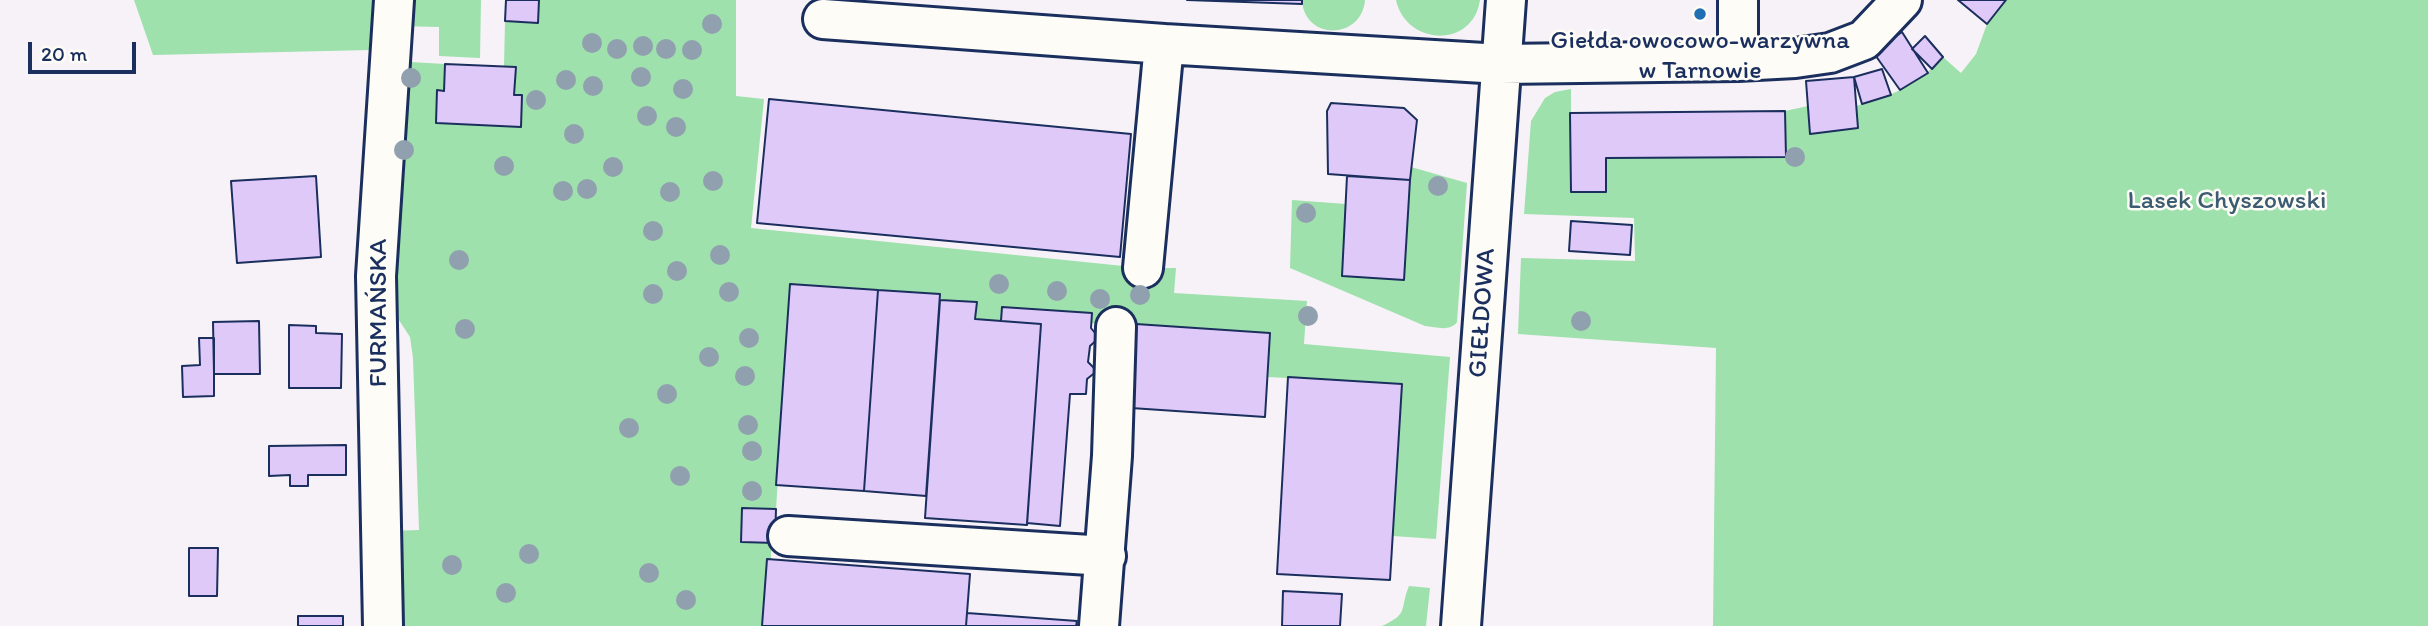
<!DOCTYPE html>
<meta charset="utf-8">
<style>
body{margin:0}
#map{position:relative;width:2428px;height:626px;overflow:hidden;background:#f7f2f7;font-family:Itim,sans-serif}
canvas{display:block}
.scale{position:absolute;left:28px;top:42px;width:108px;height:32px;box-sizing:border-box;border:4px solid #1b2f5e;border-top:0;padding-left:9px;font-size:21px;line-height:24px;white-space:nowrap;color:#1b2f5e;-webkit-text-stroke:5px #fdfcf7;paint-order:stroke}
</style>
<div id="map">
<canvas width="2428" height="626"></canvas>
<div class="scale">20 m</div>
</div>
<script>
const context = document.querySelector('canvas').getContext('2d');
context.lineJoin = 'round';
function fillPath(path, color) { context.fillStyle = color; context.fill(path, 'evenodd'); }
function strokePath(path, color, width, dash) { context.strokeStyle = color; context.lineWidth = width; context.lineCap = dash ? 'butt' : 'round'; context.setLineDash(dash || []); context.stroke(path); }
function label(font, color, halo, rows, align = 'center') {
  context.font = font + ' Itim,sans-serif'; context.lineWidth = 5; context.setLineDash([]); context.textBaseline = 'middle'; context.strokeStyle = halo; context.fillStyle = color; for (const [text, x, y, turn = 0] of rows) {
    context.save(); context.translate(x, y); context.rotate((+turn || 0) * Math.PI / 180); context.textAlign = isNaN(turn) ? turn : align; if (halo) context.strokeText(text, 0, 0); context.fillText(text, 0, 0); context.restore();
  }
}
const green = new Path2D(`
 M134,0H374L370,50L153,55Z
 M399,0H481L480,58L439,56V27L398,26Z
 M539,0H736V96L764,99L751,228L1143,268H1176L1174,293L1307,301L1304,344L1450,357L1436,539L1393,536L1401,384L1268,377L1270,333L1137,324L1136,329L1091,323V313L1003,307L1001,321L976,319V302L940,300V294L791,284L776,509L742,508L741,542L771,543V559H767L762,626H388L387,531L419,530L413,358L410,337L391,308L393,61L445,64L444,91H437L436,123L520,127L522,96L514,95L516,68L504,67L505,21L538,23Z
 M1302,0H1365C1362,40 1304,41 1302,0Z
 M1396,0H1480C1473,49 1406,46 1396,0Z
 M2006,0H2428V626H1713L1716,348L1518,334L1521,258L1635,261L1634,218L1524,214L1531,121L1545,98L1555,92L1571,89V192H1606V158L1785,157V111L1808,106L1811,134L1858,128L1856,106C1895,94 1915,87 1943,57L1961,73L1976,54L1987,24Z
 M1411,167L1467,183L1457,322C1450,332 1436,327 1425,326L1290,268L1292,200L1346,204L1342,276L1403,280Z
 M1409,586L1430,588L1426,626H1382C1410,613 1399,610 1409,586Z`);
const building = new Path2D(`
 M506,0H539L538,23L505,21Z
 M1187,0H1302V4Z
 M1958,0H2006L1987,24Z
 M1902,32L1928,73L1900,90L1873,52Z
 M1925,36L1943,57L1932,69L1912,49Z
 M445,64L516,67L514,95H522L521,127L436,123L437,90L444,91Z
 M1882,69L1891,95L1862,104L1854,77Z
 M1854,77L1858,128L1810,134L1806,81Z
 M769,99L1131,134L1120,257L757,223Z
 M1331,103L1404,108L1417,120L1410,180L1328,174L1327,111Z
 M1785,111L1786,157L1606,158V192H1571L1570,113Z
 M316,176L321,257L237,263L231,181Z
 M1347,176L1410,180L1404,280L1342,276Z
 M1571,221L1632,225L1630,255L1569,251Z
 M790,284L878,290L864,491L776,485Z
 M878,290L940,294L926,496L864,491Z
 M940,300L977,302L975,319L1041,324L1027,525L925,518Z
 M1002,307L1092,313L1091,328L1099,338L1090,346L1088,362L1097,371L1087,379L1086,394H1070L1060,526L1027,523L1041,324L1001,321Z
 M259,321L260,374H214L213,322Z
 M1136,324L1270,333L1265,417L1131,408Z
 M289,325L316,326V333L342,334L341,388H289Z
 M199,338H214V396L183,397L182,366L200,365Z
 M1288,377L1402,384L1390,580L1277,574Z
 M346,445V475H308V486H290V475L269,476V446Z
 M742,508L776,509L775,543L741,542Z
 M189,548H218L217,596H189Z
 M767,559L970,574L966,626H762Z
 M1283,591L1342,594L1340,626H1282Z
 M967,613L1077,621L1076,626H966Z
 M298,616H343V626H298Z`);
const minor = new Path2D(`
 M823,19L1164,44L1501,64L1738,61L1795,58L1830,53L1864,40L1902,0
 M1738,61V0
 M1143,268L1164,44
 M788,536L1106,556
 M383,626L376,276L394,0
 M1099,626L1112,456L1116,327
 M1461,626L1506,0`);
const trees = [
 [712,24],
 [592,43],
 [643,46],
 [617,49],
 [666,49],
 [692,50],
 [641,77],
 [411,78],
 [566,80],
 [593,86],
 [683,89],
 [536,100],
 [647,116],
 [676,127],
 [574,134],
 [404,150],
 [1795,157],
 [504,166],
 [613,167],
 [713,181],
 [1438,186],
 [587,189],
 [563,191],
 [670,192],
 [1306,213],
 [653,231],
 [720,255],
 [459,260],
 [677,271],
 [999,284],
 [1057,291],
 [729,292],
 [653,294],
 [1140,295],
 [1100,299],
 [1308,316],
 [1581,321],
 [465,329],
 [749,338],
 [709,357],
 [745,376],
 [667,394],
 [748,425],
 [629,428],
 [752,451],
 [680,476],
 [752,491],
 [529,554],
 [452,565],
 [649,573],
 [506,593],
 [686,600]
];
const markers = [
 [1700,14,7,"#1f6fb2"]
];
const poiNames = [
 ["Giełda owocowo-warzywna",1700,41],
 ["w Tarnowie",1700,71]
];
const parkNames = [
 ["Lasek Chyszowski",2227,201]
];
const streetNames = [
 ["FURMAŃSKA",379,313,-90],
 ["GIEŁDOWA",1483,313,-86]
];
fillPath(green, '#9ee1ac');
fillPath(building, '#dfc9f9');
strokePath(building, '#1b2f5e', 2);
strokePath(minor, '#1b2f5e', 44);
strokePath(minor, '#fdfcf7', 38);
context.fillStyle = '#90a0ae';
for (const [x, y] of trees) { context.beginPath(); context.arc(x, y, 10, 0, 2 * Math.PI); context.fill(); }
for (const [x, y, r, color] of markers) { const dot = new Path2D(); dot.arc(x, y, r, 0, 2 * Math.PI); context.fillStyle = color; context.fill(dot); strokePath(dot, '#fdfcf7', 2.5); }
label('26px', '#1b2f5e', '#fdfcf7', poiNames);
label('26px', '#3c5c72', '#fdfcf7', parkNames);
label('26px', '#1b2f5e', '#fdfcf7', streetNames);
</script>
